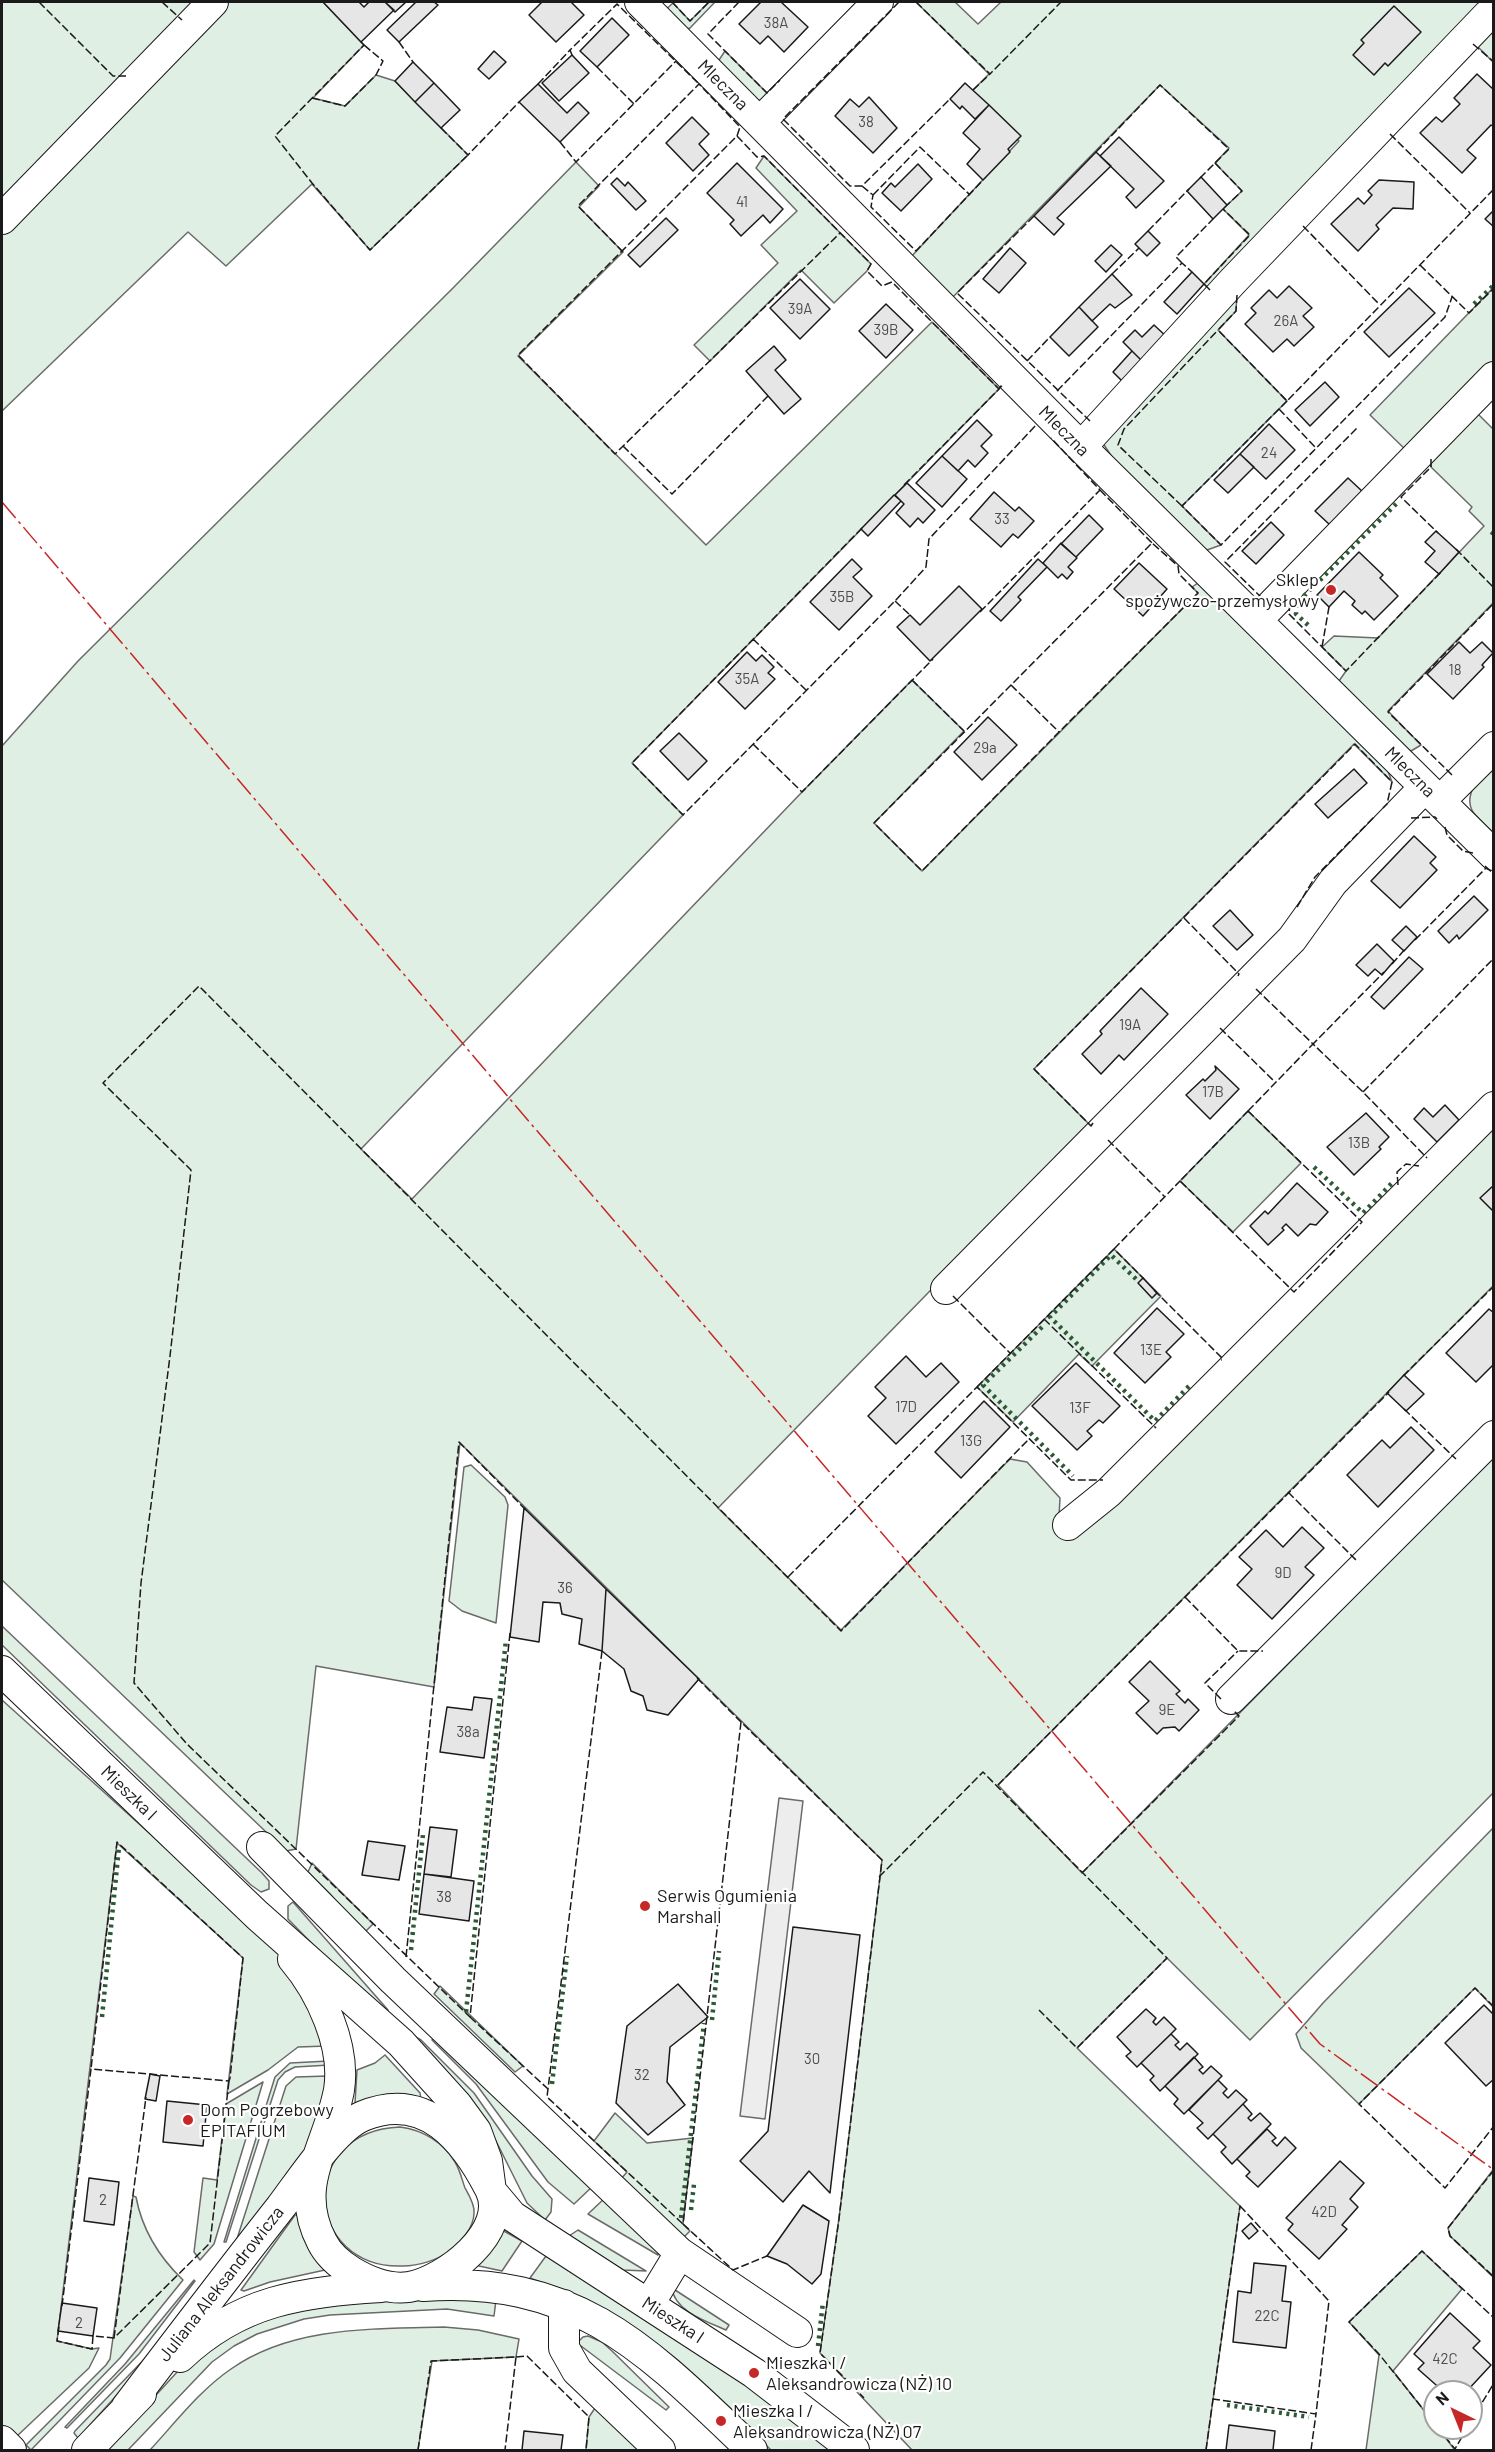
<!DOCTYPE html>
<meta charset="utf-8">
<style>
body{margin:0}
#map{position:relative;width:1495px;height:2452px;overflow:hidden;background:#fff;font-family:Barlow,sans-serif}
canvas{display:block}
.frame{position:absolute;inset:0;border:3px solid #1a1a1a;pointer-events:none}
.north{position:absolute;left:1423px;top:2380px;width:60px;height:60px;box-sizing:border-box;background:#fff;border:2px solid #a3a3a3;border-radius:50%;rotate:317deg;font-size:16px;font-weight:700;line-height:24px;text-align:center;color:#1a1a1a}
.north::after{content:'';display:block;margin:auto;width:21px;height:27px;background:#c62828;clip-path:polygon(50% 0,100% 100%,50% 72%,0 100%)}
</style>
<div id="map">
<canvas width="1495" height="2452"></canvas>
<div class="frame"></div>
<div class="north">N</div>
</div>
<script>
const context = document.querySelector('canvas').getContext('2d');
context.lineJoin = 'round';
function fillPath(path, color) { context.fillStyle = color; context.fill(path, 'evenodd'); }
function strokePath(path, color, width, dash) { context.strokeStyle = color; context.lineWidth = width; context.lineCap = dash ? 'butt' : 'round'; context.setLineDash(dash || []); context.stroke(path); }
function label(font, color, halo, rows, align = 'center') {
  context.font = font + ' Barlow,sans-serif'; context.lineWidth = 4.5; context.setLineDash([]); context.textBaseline = 'middle'; context.strokeStyle = halo; context.fillStyle = color; for (const [text, x, y, turn = 0] of rows) {
    context.save(); context.translate(x, y); context.rotate((+turn || 0) * Math.PI / 180); context.textAlign = isNaN(turn) ? turn : align; if (halo) context.strokeText(text, 0, 0); context.fillText(text, 0, 0); context.restore();
  }
}
const green = new Path2D(`
 M2,2H323L364,45L313,98L345,106L376,75L395,81L468,155L370,250L312,184L226,266L188,232L2,411Z
 M709,2H715L690,28L685,30L663,12L673,3L690,21Z
 M857,2H864L760,104L720,66L719,60L725,51L767,93Z
 M916,2H955L978,24L1001,2H1493V62L1475,44L1237,292L1236,311L1218,330L1287,401L1182,506L1221,545L1207,550L1198,545L1114,460L1089,422L1211,291L1204,284L1249,235L1223,209L1242,191L1215,163L1229,148L1160,85L951,299L910,258L1019,141L970,93L989,74Z
 M764,156L871,264L867,271L834,303L801,270L710,361L694,345L778,263L761,245L797,211L756,168Z
 M576,162L599,186L579,207L623,252L518,356L706,545L932,322L999,389L632,763L683,815L361,1149L412,1199L802,792L912,680L964,731L874,823L922,871L1198,593L1192,587L1198,583L1386,766L1392,782L1354,744L1034,1069L1091,1126L718,1508L841,1630L1010,1459L1027,1462L1060,1498L1059,1516L1074,1533L1493,1120V1286L998,1785L1082,1873L1493,1456V1793L1250,2040L1167,1958L1077,2048L1240,2206L1206,2450H912L820,2353L839,2218L882,1860L460,1443L434,1687L316,1666L296,1849L286,1851L2,1580V746L78,661L454,287Z
 M1493,288V367L1411,455L1370,415Z
 M1475,411L1493,429V603L1388,711L1421,745L1411,751L1402,747L1339,681L1346,671L1322,647L1334,636L1378,638L1484,526L1469,511L1472,507L1431,467L1430,456Z
 M1493,762V833C1487,826 1478,819 1473,812C1462,794 1482,774 1493,762Z
 M1248,1111L1301,1163L1233,1232L1180,1181Z
 M1114,1249L1161,1296L1092,1366L1079,1354L1013,1422L977,1387Z
 M471,1465L505,1497L508,1505L496,1623L462,1611L449,1601L464,1467Z
 M2,1626L262,1873L269,1881V1889L261,1892L251,1885L2,1645Z
 M2,1700L189,1869L278,1953L292,1972L327,2046L298,2047L268,2070L227,2094L243,1958L117,1843L57,2341L92,2349L99,2348L89,2368L16,2437L2,2425Z
 M1493,1828V2007L1475,1988L1359,2104L1301,2048L1296,2034L1323,2003Z
 M312,1863L373,1924L363,1934L330,1894L308,1872Z
 M293,1902L388,2010L383,2016L288,1919V1906Z
 M440,1986L523,2066L515,2072L434,1994Z
 M412,2035L421,2040L474,2093L532,2176L552,2199L551,2212L545,2220L527,2203L491,2131Z
 M436,2035L594,2185L574,2204L548,2182L476,2084L432,2040Z
 M385,2055L420,2093L421,2099L358,2105L355,2103L357,2070L375,2063Z
 M329,2061L330,2065L295,2067L285,2072L278,2080L226,2242H224L275,2077L290,2063Z
 M328,2076L323,2108L309,2145L235,2245L286,2086L296,2077Z
 M263,2082L214,2244L200,2260L194,2252L203,2178L217,2180L226,2104Z
 M615,2113L647,2143L693,2138L683,2224L690,2231L682,2239L620,2180L627,2172L594,2141Z
 M400,2127C423,2130 443,2142 455,2162C460,2170 462,2180 465,2188C469,2195 475,2205 474,2213C474,2227 461,2243 450,2251C437,2260 419,2266 403,2266C304,2270 295,2131 400,2127Z
 M1493,2170V2277L1450,2236L1448,2228Z
 M133,2196L136,2197C142,2229 159,2257 183,2280L120,2358L31,2450L26,2445L106,2365L110,2359Z
 M607,2196L658,2248V2255L588,2214Z
 M295,2215H298L325,2270L270,2282L244,2291L241,2290Z
 M502,2230L522,2241L502,2271L479,2266L478,2265Z
 M578,2230L646,2271L623,2270L569,2236Z
 M1422,2251L1462,2289L1393,2371L1455,2450H1366L1379,2355L1349,2322Z
 M546,2256L622,2302L725,2369L831,2450H771C722,2403 674,2350 614,2315C588,2299 559,2289 530,2278Z
 M194,2280L195,2281L139,2354L67,2428L65,2427L125,2364Z
 M672,2288L729,2325L726,2330C708,2322 674,2311 672,2288Z
 M355,2299L496,2300L494,2316L447,2309L330,2315L304,2319L257,2334L234,2346L212,2362L128,2450H106L188,2360L258,2318Z
 M444,2327L478,2330L519,2339L516,2357L432,2361L418,2450H150C175,2423 200,2390 231,2369C292,2326 373,2329 444,2327Z
 M588,2336L602,2342L612,2351L669,2407L666,2410L577,2343L583,2337Z
 M157,2346L125,2386L78,2438L74,2433L75,2431Z
 M595,2408L645,2450H586L589,2417Z`);
const parking = new Path2D(`
 M779,1798L803,1801L765,2119L740,2116Z`);
const building = new Path2D(`
 M323,2H359L364,7L369,2H385L394,10L361,42Z
 M385,2H406L395,12Z
 M416,2H434L438,5L399,42L387,30Z
 M542,2H571L584,15L556,42L529,15Z
 M761,2H781L808,27L784,52L768,36L760,44L739,24Z
 M1394,6L1421,32L1388,66L1385,63L1374,75L1353,55L1364,43L1361,40Z
 M612,18L629,35L597,67L580,51Z
 M494,51L506,62L489,79L478,69Z
 M572,55L589,73L559,101L542,83Z
 M413,62L434,83L415,102L395,81Z
 M1477,74L1494,90V127L1491,125L1467,150L1476,158L1462,173L1420,133L1436,117L1442,122L1460,104L1454,98Z
 M434,83L460,110L441,128L415,102Z
 M965,83L989,105L975,119L962,106L960,109L950,99Z
 M538,84L567,113L578,102L589,113L560,142L519,102Z
 M869,97L897,128L873,153L835,116L850,99L859,107Z
 M989,105L1021,136L1008,149L1010,152L983,180L967,164L980,149L963,133Z
 M692,117L709,134L699,144L709,155L693,171L666,143Z
 M1119,137L1164,181L1136,208L1126,197L1134,189L1100,156Z
 M1096,152L1111,166L1057,218L1064,224L1054,235L1034,216Z
 M737,163L783,209L770,223L763,215L741,236L730,224L734,220L707,193Z
 M918,164L932,179L901,211L882,193L891,183L895,187Z
 M1201,177L1227,205L1213,219L1187,191Z
 M617,178L625,186L628,182L646,201L636,210L611,184Z
 M1379,180L1414,182L1413,209L1393,208L1376,225L1379,229L1358,251L1331,224L1358,198L1364,204L1372,195L1368,191Z
 M1494,210V227L1485,219Z
 M666,218L678,230L640,267L628,255Z
 M1148,231L1160,243L1147,256L1135,244Z
 M1111,245L1122,255L1106,272L1095,261Z
 M1010,248L1026,263L999,293L983,279Z
 M1192,272L1204,284L1177,314L1164,302Z
 M1112,274L1132,295L1115,308L1110,304L1092,321L1079,307Z
 M800,279L830,309L800,339L770,308Z
 M1289,286L1312,308L1303,316L1314,327L1294,346L1287,339L1273,352L1245,324L1256,313L1251,308L1269,290L1277,298Z
 M1409,288L1435,313L1389,357L1364,332Z
 M886,304L913,330L886,358L859,331Z
 M1079,307L1098,327L1069,356L1050,337Z
 M1154,325L1168,338L1144,363L1123,342L1135,330L1142,337Z
 M774,346L786,360L775,370L801,399L784,414L746,371Z
 M1132,351L1145,364L1125,384L1113,372Z
 M1325,382L1339,397L1310,426L1295,410Z
 M977,420L992,435L981,446L988,453L975,467L968,460L958,471L942,456Z
 M1269,424L1295,450L1266,479L1240,454Z
 M1240,454L1254,467L1228,493L1214,480Z
 M942,456L967,479L942,507L916,483Z
 M1348,478L1363,492L1330,525L1315,511Z
 M907,483L935,510L923,523L918,518L910,527L896,513L904,504L895,495Z
 M994,492L1015,511L1019,507L1034,521L1018,538L1013,534L1001,547L970,519Z
 M894,495L901,501L868,536L861,529Z
 M1089,515L1103,529L1076,557L1061,544Z
 M1271,522L1284,535L1256,564L1242,551Z
 M1436,531L1459,552L1439,574L1425,562L1435,551L1425,542Z
 M1061,543L1077,558L1068,567L1073,572L1067,579L1062,574L1058,578L1043,563Z
 M1359,552L1383,575L1380,578L1398,596L1374,620L1365,611L1362,614L1352,605L1355,601L1344,591L1329,607L1317,595Z
 M852,559L862,569L853,577L872,596L839,630L810,602Z
 M1038,559L1047,567L1018,597L1021,600L1001,621L990,611Z
 M1139,563L1167,589L1143,616L1114,589Z
 M959,586L982,609L930,661L897,627L910,615L920,625Z
 M1459,642L1470,653L1482,642L1493,653L1482,665L1484,667L1453,699L1427,674Z
 M747,652L756,661L762,655L774,667L768,673L775,679L745,709L718,682Z
 M988,717L1017,745L982,780L954,752Z
 M679,733L707,761L688,780L660,751Z
 M1354,769L1367,783L1328,818L1315,804Z
 M1414,836L1436,857L1430,863L1437,870L1400,908L1371,881Z
 M1474,896L1488,910L1459,939L1457,935L1449,943L1438,931Z
 M1230,910L1253,935L1237,950L1213,926Z
 M1406,926L1417,937L1404,951L1392,940Z
 M1377,944L1394,961L1382,975L1375,969L1368,976L1356,965Z
 M1409,957L1423,969L1384,1009L1371,997Z
 M1141,988L1168,1014L1124,1060L1119,1055L1101,1074L1082,1054L1102,1034L1100,1031Z
 M1215,1066L1239,1089L1210,1119L1186,1095L1203,1079L1205,1081L1216,1070Z
 M1445,1105L1459,1120L1437,1142L1414,1119L1424,1108L1433,1117Z
 M1366,1113L1389,1137L1379,1147L1381,1149L1354,1175L1327,1147Z
 M1297,1183L1328,1212L1316,1225L1310,1224L1298,1236L1286,1224L1282,1228L1284,1230L1268,1245L1250,1226L1265,1211L1268,1214Z
 M1494,1185V1212L1480,1198Z
 M1143,1278L1157,1293L1152,1298L1138,1283Z
 M1157,1308L1184,1334L1166,1352L1171,1357L1145,1383L1114,1353Z
 M1489,1309L1494,1313V1364L1476,1382L1446,1353Z
 M906,1356L926,1377L941,1363L959,1382L896,1444L868,1416L886,1398L875,1387Z
 M1076,1363L1120,1406L1103,1423L1099,1420L1087,1431L1092,1436L1077,1450L1032,1406Z
 M1404,1375L1424,1394L1406,1411L1387,1393Z
 M984,1401L1010,1427L961,1478L935,1452Z
 M1411,1427L1434,1450L1378,1507L1347,1475L1382,1440L1390,1448Z
 M524,1508L606,1589L602,1651L579,1644L582,1619L562,1614L560,1603L543,1602L539,1642L510,1637Z
 M1302,1527L1324,1548L1305,1567L1314,1575L1272,1619L1237,1585L1252,1569L1239,1557L1266,1530L1283,1547Z
 M606,1589L699,1679L668,1715L647,1710L643,1696L631,1691L624,1669L602,1651Z
 M1150,1661L1180,1691L1176,1694L1185,1703L1188,1699L1199,1710L1179,1731L1175,1727L1163,1728L1157,1734L1136,1713L1149,1701L1129,1682Z
 M474,1697L492,1699L484,1758L440,1752L447,1707L472,1710Z
 M430,1827L457,1830L451,1877L424,1874Z
 M368,1841L405,1846L399,1880L362,1875Z
 M424,1874L474,1881L469,1921L419,1914Z
 M793,1927L860,1935L830,2193L809,2171L783,2202L740,2161L768,2131Z
 M678,1984L708,2017L670,2047L667,2082L685,2105L648,2135L616,2103L627,2026Z
 M1484,2005L1494,2015V2079L1486,2086L1445,2043Z
 M1146,2009L1156,2018L1153,2022L1156,2025L1164,2017L1176,2029L1137,2067L1126,2056L1131,2052L1117,2037Z
 M1171,2034L1179,2042L1175,2045L1180,2050L1187,2043L1198,2054L1160,2091L1150,2080L1154,2076L1141,2063Z
 M1194,2057L1203,2067L1199,2070L1203,2074L1211,2066L1222,2076L1184,2114L1174,2104L1178,2099L1165,2086Z
 M150,2074L160,2076L156,2101L145,2099Z
 M1218,2080L1227,2089L1223,2093L1228,2098L1236,2090L1247,2100L1208,2139L1197,2128L1203,2123L1189,2110Z
 M167,2101L207,2105L203,2146L163,2142Z
 M1243,2104L1252,2114L1248,2118L1251,2121L1260,2113L1271,2124L1232,2164L1221,2152L1226,2147L1213,2134Z
 M1267,2129L1276,2138L1272,2141L1277,2146L1285,2137L1296,2148L1258,2187L1246,2176L1250,2172L1237,2159Z
 M1340,2161L1364,2183L1350,2199L1358,2207L1342,2225L1347,2229L1319,2259L1288,2230L1293,2224L1286,2218Z
 M89,2178L119,2182L114,2225L84,2221Z
 M803,2205L829,2221L821,2274L812,2284L787,2264L767,2256Z
 M1251,2223L1258,2231L1249,2239L1242,2231Z
 M1254,2263L1286,2266L1282,2301L1291,2302L1286,2348L1233,2342L1238,2291L1251,2293Z
 M62,2303L97,2308L93,2336L58,2331Z
 M1450,2313L1480,2341L1473,2348L1491,2365L1466,2392H1455L1450,2388L1444,2392L1418,2369L1424,2363L1414,2354Z
 M1229,2425L1275,2431L1273,2450H1226Z
 M524,2431L563,2435L561,2450H522Z`);
const minor = new Path2D(`
 M640,2L1081,447L1494,855
 M760,122L878,2
 M2,219L213,2
 M1081,447L1233,281L1488,15
 M1257,620L1494,377
 M1440,801L1494,747
 M946,1289L1292,939L1333,882L1425,787
 M1068,1525L1109,1492L1494,1107
 M2,1671L257,1915L401,2043L457,2105L476,2131L487,2161L491,2191L512,2216L754,2373L854,2450
 M1231,1699L1494,1436
 M262,1847L393,1980L680,2253
 M423,2286C578,2275 649,2352 752,2450
 M649,2304L680,2253L797,2332
 M564,2305V2348L577,2371L660,2450
 M180,2357C240,2300 302,2292 381,2287
 M126,2408C177,2341 228,2274 280,2208C300,2182 334,2128 363,2116C426,2090 465,2140 490,2189C511,2231 445,2281 409,2287C389,2290 369,2282 352,2272C339,2264 328,2254 322,2242C292,2185 329,2145 339,2090C346,2046 321,1992 293,1959
 M2,2441L11,2450
 M87,2450L141,2394`);
const hedge = new Path2D(`
 M1474,304L1494,285
 M1491,532L1494,534
 M1308,625L1296,614V604L1399,501
 M1314,1167L1363,1213L1392,1183
 M1136,1279L1111,1255L1050,1317L1155,1421L1191,1384
 M1042,1327L983,1385L1073,1476
 M411,1950L423,1834
 M466,2012L506,1640
 M102,2017L119,1847
 M712,2020L719,1951
 M552,2084L567,1956
 M691,2210L694,2184
 M681,2218L704,2023
 M818,2346L823,2302
 M1227,2405L1309,2417`);
const fence = new Path2D(`
 M39,2L113,76H126
 M162,2L182,20
 M672,2L690,21L709,2
 M739,2L708,34L767,93L780,80
 M899,2L783,119L850,186H862L950,99
 M916,2L990,74L1061,2
 M361,42L364,45L275,136L312,183L370,250L468,155
 M399,42L413,62
 M1473,44L1494,62
 M572,55L570,50L617,4L699,84
 M597,67L634,104
 M538,84L570,50
 M973,90L990,74
 M312,98L345,106L376,75L383,61L364,45
 M441,128L468,155L519,102
 M1390,134L1470,213
 M737,136L757,157L764,156L871,264L867,271L882,286L892,282L999,389
 M560,142L576,162L676,61
 M1096,152L1160,85L1229,149L1200,178
 M1215,163L1242,191L1227,205
 M862,186L873,195L871,207L916,251L983,180
 M873,195L920,147L970,195
 M1034,216L957,293L1090,421
 M1303,226L1379,304
 M1148,231L1189,189
 M623,252L578,206L699,84L740,127L737,136L518,355L615,454L840,233
 M1182,263L1176,257L1213,219
 M1420,265L1469,313L1494,288
 M1112,274L1139,248
 M1210,290L1204,284L1250,235L1223,209
 M1237,295L1236,311L1218,330L1287,401L1494,189
 M1027,361L1050,337
 M1057,391L1182,263L1192,272
 M1287,401L1182,506L1221,545L1445,317L1452,297
 M1279,409L1316,448
 M623,446L672,494L768,396
 M1431,459V467L1401,497L1438,533
 M904,485L999,389L1001,386L1003,388
 M1100,490L1152,543
 M1182,506L1118,445L1124,429L1218,330
 M862,528L632,763L683,815L895,601L926,567L929,539L1037,424
 M1456,549L1494,588
 M1262,598L1225,562L1358,427
 M895,601L910,615
 M1290,603L1289,614L1346,671L1441,572
 M980,612L1100,490L1051,438
 M753,639L806,690
 M1322,647L1329,607
 M912,680L964,731
 M1011,685L1059,732L922,871L874,823L1152,543L1178,566L1179,574L1198,593L1059,732
 M753,744L802,792L933,659
 M1452,775L1388,712L1494,603
 M1411,818L1435,817L1437,819
 M1445,827L1447,835L1463,851L1473,853
 M1485,866L1494,874
 M1297,907L1315,877L1375,816
 M1184,918L1239,974L1238,976
 M1415,940L1487,867
 M1392,964L1406,948
 M1256,989L1313,1044L1384,972
 M1220,1028L1276,1083
 M1363,1092L1494,958
 M1248,1111L1362,1222L1294,1292L1180,1181Z
 M1248,1111L1313,1044L1363,1092L1427,1158
 M1093,1123L1091,1126L1034,1069L1355,744L1392,782L1387,804L1383,808
 M1108,1140L1165,1197
 M1398,1185L1397,1172L1406,1164L1419,1166
 M1114,1249L1180,1181
 M1154,1290L1223,1359L1221,1360
 M953,1296L1010,1353
 M1044,1319L1156,1428
 M1403,1376L1494,1286
 M977,1387L1114,1249L1144,1279
 M1404,1409L1456,1459
 M1288,1492L1356,1560
 M788,1577L977,1387L1071,1480H1103
 M1185,1597L1238,1651H1263
 M510,1633L470,2017L187,1744L134,1683L141,1583L170,1356L191,1170L103,1083L199,986L841,1631L1029,1439
 M602,1651L547,2097L683,2224L741,1722L882,1860L839,2219L820,2353L864,2398
 M697,1678L741,1722
 M1221,1699L1205,1683L1238,1651
 M998,1785L1389,1392
 M1082,1873L1239,1716L1234,1711
 M879,1877L983,1772L1167,1958L1077,2048L1039,2010
 M406,1957L459,1442L526,1510
 M1494,2007L1475,1988L1359,2104L1445,2188L1494,2126
 M470,2017L548,2089
 M1494,2170L1448,2228L1450,2236L1494,2277
 M1240,2206L1329,2301L1316,2414L1213,2399Z
 M683,2224L733,2270L767,2256
 M62,2306L91,2069L229,2081L230,2078L243,1958L117,1842L91,2069
 M59,2327L57,2341L92,2349L93,2336L114,2338L210,2243L229,2081
 M114,2338L146,2097
 M516,2357L527,2356L589,2417L586,2450
 M1471,2421L1494,2383
 M1435,2424L1379,2354L1349,2322L1422,2251L1494,2318
 M1438,2428L1455,2449L1467,2428
 M418,2450L431,2361L516,2357L505,2450
 M1206,2450L1213,2399
 M1311,2450L1316,2414`);
const power = new Path2D(`
 M2,502L532,1125L1320,2044L1494,2170`);
const markers = [
 [1331,590,6,"#c62828"],
 [645,1906,6,"#c62828"],
 [188,2120,6,"#c62828"],
 [754,2373,6,"#c62828"],
 [721,2421,6,"#c62828"]
];
const numberNames = [
 ["38A",776,23],
 ["38",866,122],
 ["41",742,202],
 ["39A",800,309],
 ["26A",1286,321],
 ["39B",886,330],
 ["24",1269,453],
 ["33",1002,519],
 ["35B",842,597],
 ["18",1455,670],
 ["35A",747,679],
 ["29a",985,748],
 ["19A",1130,1025],
 ["17B",1213,1092],
 ["13B",1359,1143],
 ["13E",1151,1350],
 ["17D",906,1407],
 ["13F",1080,1408],
 ["13G",971,1441],
 ["9D",1283,1573],
 ["36",565,1588],
 ["9E",1167,1710],
 ["38a",468,1732],
 ["38",444,1897],
 ["30",812,2059],
 ["32",642,2075],
 ["2",103,2200],
 ["42D",1324,2212],
 ["22C",1267,2316],
 ["2",79,2323],
 ["42C",1445,2359]
];
const streetNames = [
 ["Mleczna",723,85,45],
 ["Mleczna",1064,431,45],
 ["Mleczna",1410,772,45],
 ["Mieszka I",129,1793,44],
 ["Juliana Aleksandrowicza",221,2284,-52],
 ["Mieszka I",673,2320,33]
];
const poiNames = [
 ["Sklep",1319,580,"right"],
 ["spożywczo-przemysłowy",1319,601,"right"],
 ["Serwis Ogumienia",657,1896],
 ["Marshall",657,1917],
 ["Dom Pogrzebowy",200,2110],
 ["EPITAFIUM",200,2131],
 ["Mieszka I /",766,2363],
 ["Aleksandrowicza (NŻ) 10",766,2384],
 ["Mieszka I /",733,2411],
 ["Aleksandrowicza (NŻ) 07",733,2432]
];
fillPath(green, '#e0efe3');
strokePath(green, '#6a6a6a', 1.5);
fillPath(parking, '#ededed');
strokePath(parking, '#6a6a6a', 1.5);
fillPath(building, '#e6e6e6');
strokePath(building, '#1a1a1a', 1.5);
strokePath(minor, '#1a1a1a', 32);
strokePath(minor, '#fff', 30);
strokePath(hedge, '#2b5a34', 4.5, [3, 4.5]);
strokePath(fence, '#1a1a1a', 1.5, [8, 3]);
strokePath(power, '#c62828', 1.5, [21, 4.5, 3, 4.5]);
for (const [x, y, r, color] of markers) { const dot = new Path2D(); dot.arc(x, y, r, 0, 2 * Math.PI); context.fillStyle = color; context.fill(dot); strokePath(dot, '#fff', 2); }
label('15px', '#4d4d4d', null, numberNames);
label('18px', '#1a1a1a', '#fff', streetNames);
label('18px', '#1a1a1a', '#fff', poiNames, 'left');
</script>
